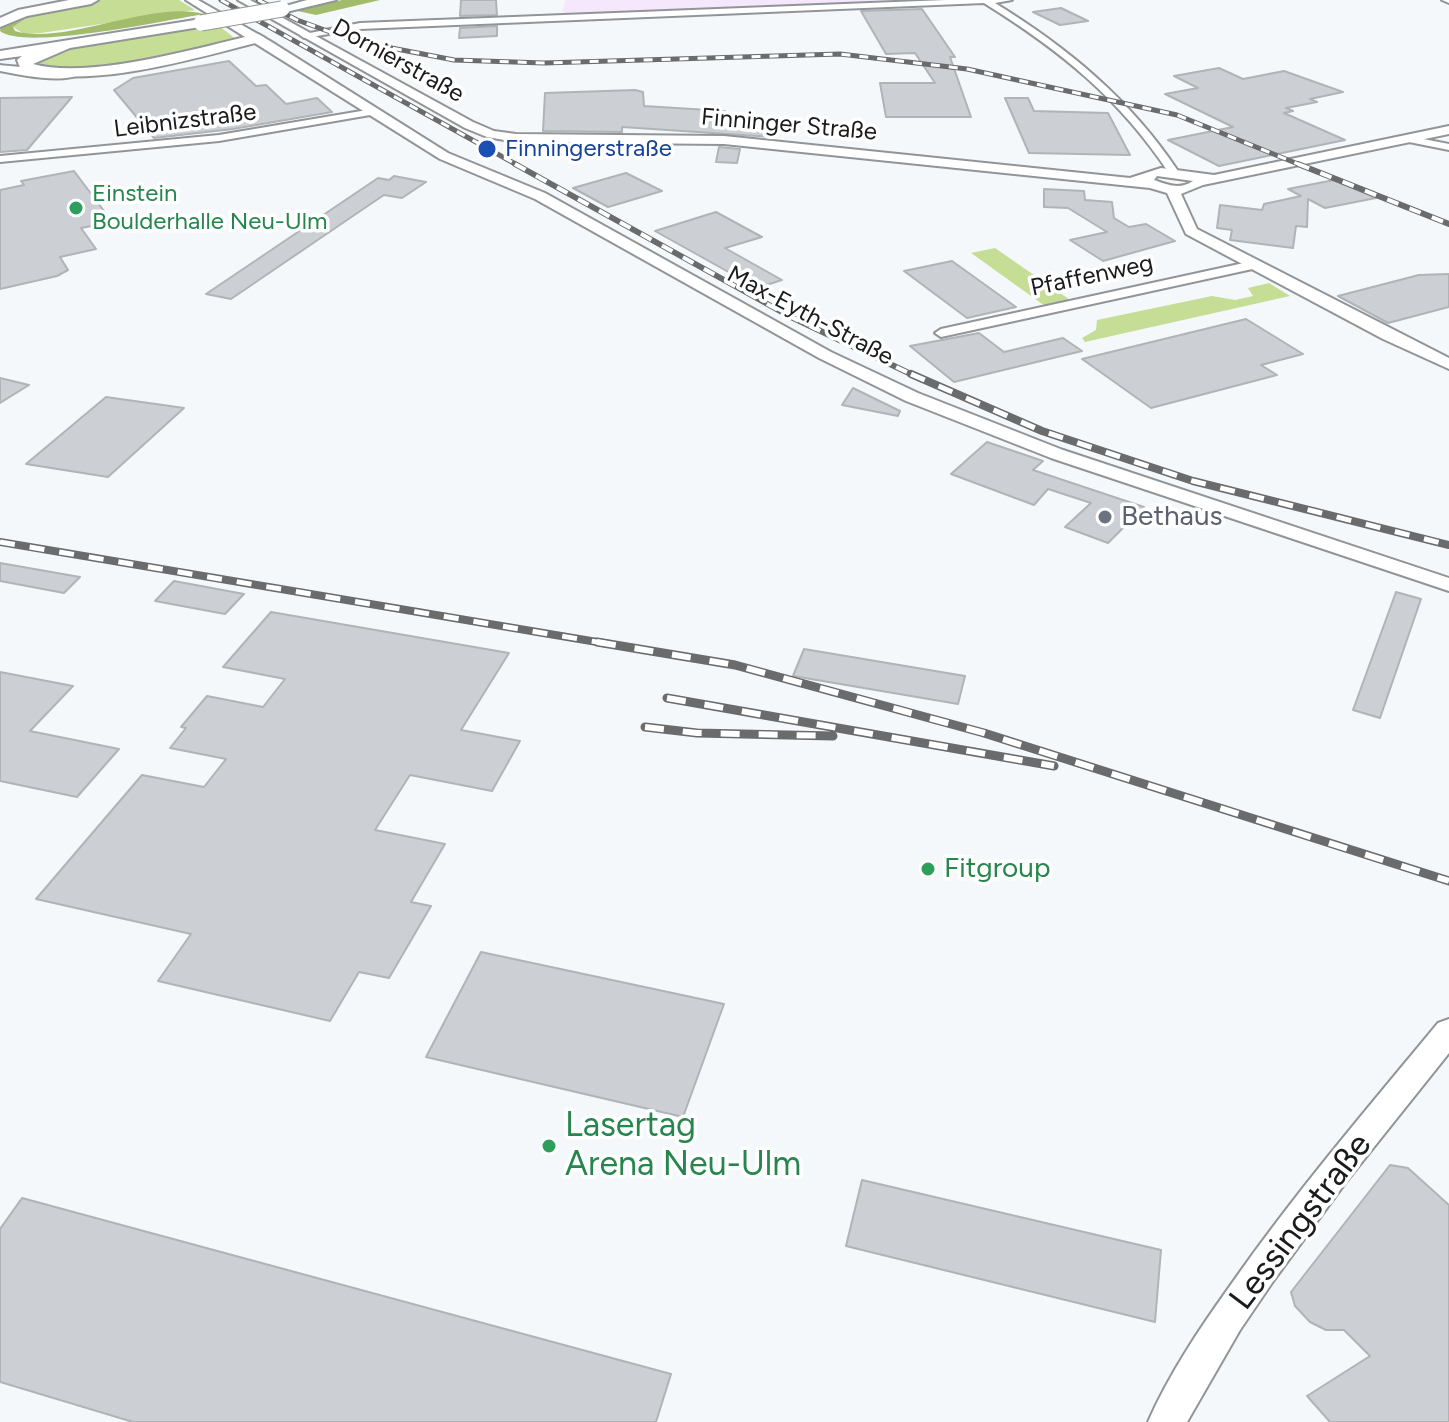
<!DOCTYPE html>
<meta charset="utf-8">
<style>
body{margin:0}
canvas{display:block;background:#f4f8fb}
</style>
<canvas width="1449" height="1422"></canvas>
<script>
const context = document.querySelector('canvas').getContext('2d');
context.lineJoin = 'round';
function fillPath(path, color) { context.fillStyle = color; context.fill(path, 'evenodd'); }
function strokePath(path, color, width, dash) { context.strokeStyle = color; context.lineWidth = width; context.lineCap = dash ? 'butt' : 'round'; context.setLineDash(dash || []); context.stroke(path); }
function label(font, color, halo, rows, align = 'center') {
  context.font = font + ' Figtree,sans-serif'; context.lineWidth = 7; context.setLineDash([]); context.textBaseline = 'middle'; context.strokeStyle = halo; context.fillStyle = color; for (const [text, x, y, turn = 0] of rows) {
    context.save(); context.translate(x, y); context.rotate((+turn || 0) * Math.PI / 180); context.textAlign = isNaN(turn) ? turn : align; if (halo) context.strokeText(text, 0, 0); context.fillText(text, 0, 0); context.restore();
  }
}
const commercial = new Path2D(`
 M566,0H892L896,3L566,14L562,11Z`);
const green = new Path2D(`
 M97,0H179L195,10L41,33L24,34L13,27L25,19Z
 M217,24L238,41L88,69L63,71L30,66L37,57L60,50Z
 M995,248L1070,300L1045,306L971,253Z
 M1269,283L1290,296L1085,342L1082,338L1096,330L1097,320L1212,296L1235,300L1253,296L1248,288Z`);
const forest = new Path2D(`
 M342,0H380L316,15L293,10Z
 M48,9L52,12L25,19L13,27L15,31C64,46 152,0 204,14C167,20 25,51 0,31L1,26Z`);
const building = new Path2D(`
 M461,0H496L497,15L460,16Z
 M1061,8L1088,21L1060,25L1033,12Z
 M922,9L955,57H950L971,117H886L880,83H935L915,53L886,54L861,11Z
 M497,26V36L459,38L460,28Z
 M229,61L256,86L266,85L286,104L317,98L332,112L233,129L154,138L114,90L133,78Z
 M1219,68L1243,79L1284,71L1343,92L1310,99L1317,102L1286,108L1293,111L1284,113L1345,140L1219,166L1168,140L1233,127L1165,94L1198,88L1174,76Z
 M635,90L643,92L644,106L725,111L721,119L779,123L772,137L622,127V132L543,131L545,93Z
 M72,97L27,150L0,152V98Z
 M1005,98H1028L1034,111L1108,113L1130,155L1029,153Z
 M719,147L740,149L737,163L716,162Z
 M74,171L107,215L102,216L107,223L81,228L96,249L60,257L68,270L57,276L0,289V190L24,185L21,181Z
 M626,173L662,191L608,207L573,188Z
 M394,176L426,182L402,198L384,195L375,201L231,299L206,294L378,178L389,180Z
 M1334,180L1376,198L1325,208L1308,199L1307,227L1296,226L1293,248L1230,240L1232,230L1217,228L1220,205L1262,210L1264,204L1301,196L1288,189Z
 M1044,189L1084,191L1085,200L1112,202L1114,218L1129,227L1146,224L1175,241L1103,261L1070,240L1107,232L1068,208L1044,207Z
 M716,212L762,237L725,248L782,280L757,288L655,231Z
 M952,261L1016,307L967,318L904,271Z
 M1449,274V307L1388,323L1338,296L1419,275Z
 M1246,319L1303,354L1261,365L1277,375L1151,408L1082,359Z
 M979,333L1004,352L1063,338L1082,351L954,382L910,346Z
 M0,378L29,385L0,403Z
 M853,388L900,411L898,416L842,405Z
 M106,397L184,408L108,477L26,464Z
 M987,442L1043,461L1033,470L1144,507L1108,543L1065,527L1091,503L1048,489L1034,505L951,474Z
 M0,563L80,577L64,593L0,581Z
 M174,581L244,594L225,614L155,601Z
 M1396,592L1421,599L1380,718L1353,710Z
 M271,612L509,653L461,730L520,741L492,791L410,775L375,830L445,844L411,902L431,906L389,978L359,972L330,1021L158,981L191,934L36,899L142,775L204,787L226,759L170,748L186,728L181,727L207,696L263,707L285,679L223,667Z
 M804,649L965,676L958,704L793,676Z
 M0,672L73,686L30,731L119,749L77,797L0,781Z
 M481,952L724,1004L683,1117L426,1057Z
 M1390,1165L1408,1168L1449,1205V1422H1330L1307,1396L1370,1356L1344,1330H1326L1310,1322L1295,1306L1291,1292Z
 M862,1180L1161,1250L1155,1322L846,1246Z
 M22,1198L671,1374L656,1422H133L0,1382V1229Z`);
const minor = new Path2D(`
 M946,0H1012L995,3C1068,48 1130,99 1178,171L1177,173H1169C1119,98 1061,51 984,3L360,29L304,38L300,35L360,23Z
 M1442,0H1449V3Z
 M373,109L378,112L376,114L219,141L0,162V156L219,135Z
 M1408,136L1449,144V150L1404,141V137Z
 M1253,261L1257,262V268L941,337L935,333L941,329Z`);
const tertiary = new Path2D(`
 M186,0H198L270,41L448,153L545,193L831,352L918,393L1063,450L1449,578V591L1051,458L906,401L819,358L535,199L440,159Z
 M238,0H250L473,122L494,131L516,134L724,136L1130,178L1161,168L1214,175L1449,126V134L1203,185L1181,194L1197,229L1449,358V369L1383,339L1186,234L1167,193L1150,188L724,144L516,142L487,137L465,128ZM1157,176L1193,181C1180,190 1168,185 1154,180Z
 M0,65C15,67 73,70 80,74C63,84 20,75 0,71Z`);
const secondary = new Path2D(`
 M1449,1019V1053L1346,1182L1274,1280L1240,1330L1187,1422H1148C1169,1374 1200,1328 1230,1286C1294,1194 1367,1109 1438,1023Z`);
const trunk = new Path2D(`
 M69,0H98L91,4L27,16L0,27V18L18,10Z
 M307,0H336L282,13L275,9Z
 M201,19L206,20V26L70,48L33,64C90,80 200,47 258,34L265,38L263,41C192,59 92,90 21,70L17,60L22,56L0,59V51Z`);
const railFar3 = new Path2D(`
 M221,0L519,166
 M258,0L297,20L355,41L454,60L544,63L840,54L967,69L1177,115L1303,166`);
const railFar2 = new Path2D(`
 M515,164L789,316L915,376
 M1298,164L1449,224`);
const railFar1 = new Path2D(`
 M911,374L1042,431L1193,481L1449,545
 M0,542L609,644`);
const rail = new Path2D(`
 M597,642L735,665L984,733L1449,881
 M667,698L1054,766
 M645,727L697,733L833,736`);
const trunkBridge = new Path2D(`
 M201,23L282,9`);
const markers = [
 [487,149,10,"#1a4fb4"],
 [76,208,8,"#2e9e5b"],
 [1105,517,8,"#6b7280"],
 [928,869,8,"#2e9e5b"],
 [549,1146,8,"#2e9e5b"]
];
const farStreetnames = [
 ["Dornierstraße",398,61,29],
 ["Leibnizstraße",185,121,-7],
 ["Finninger Straße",789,125,5],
 ["Pfaffenweg",1092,276,-12],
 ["Max-Eyth-Straße",810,316,28]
];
const farTransitnames = [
 ["Finningerstraße",505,149]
];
const farLeisurenames = [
 ["Einstein",92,194],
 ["Boulderhalle Neu-Ulm",92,222]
];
const worshipNames = [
 ["Bethaus",1121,517]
];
const leisureNames = [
 ["Fitgroup",944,869]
];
const nearLeisurenames = [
 ["Lasertag",565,1126],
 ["Arena Neu-Ulm",565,1165]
];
const nearStreetnames = [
 ["Lessingstraße",1301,1222,-53]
];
fillPath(commercial, '#f5e8fc');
fillPath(green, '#c6dd96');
fillPath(forest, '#a3bc6c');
fillPath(building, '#cccfd3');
strokePath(building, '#b0b4b7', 2);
strokePath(minor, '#929598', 4);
strokePath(tertiary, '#929598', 4);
strokePath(secondary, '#929598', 4);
strokePath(trunk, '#929598', 4);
fillPath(minor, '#fff');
fillPath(tertiary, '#fff');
fillPath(secondary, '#fff');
fillPath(trunk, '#fff');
strokePath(railFar3, '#696b6c', 5);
strokePath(railFar2, '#696b6c', 6);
strokePath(railFar1, '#696b6c', 8);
strokePath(rail, '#696b6c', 9);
strokePath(railFar3, '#fff', 3, [9]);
strokePath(railFar2, '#fff', 4, [12]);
strokePath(railFar1, '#fff', 5, [15]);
strokePath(rail, '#fff', 6, [19]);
strokePath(trunkBridge, '#929598', 17, []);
strokePath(trunkBridge, '#fff', 15);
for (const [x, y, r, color] of markers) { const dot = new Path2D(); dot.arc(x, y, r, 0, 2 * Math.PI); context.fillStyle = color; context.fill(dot); strokePath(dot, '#fff', 3); }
label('24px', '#1a1b1c', '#fff', farStreetnames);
label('24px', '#164399', '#fff', farTransitnames, 'left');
label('24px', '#27864d', '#fff', farLeisurenames, 'left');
label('28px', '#5b616d', '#fff', worshipNames, 'left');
label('28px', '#27864d', '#fff', leisureNames, 'left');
label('34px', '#27864d', '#fff', nearLeisurenames, 'left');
label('34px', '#1a1b1c', '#fff', nearStreetnames);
</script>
